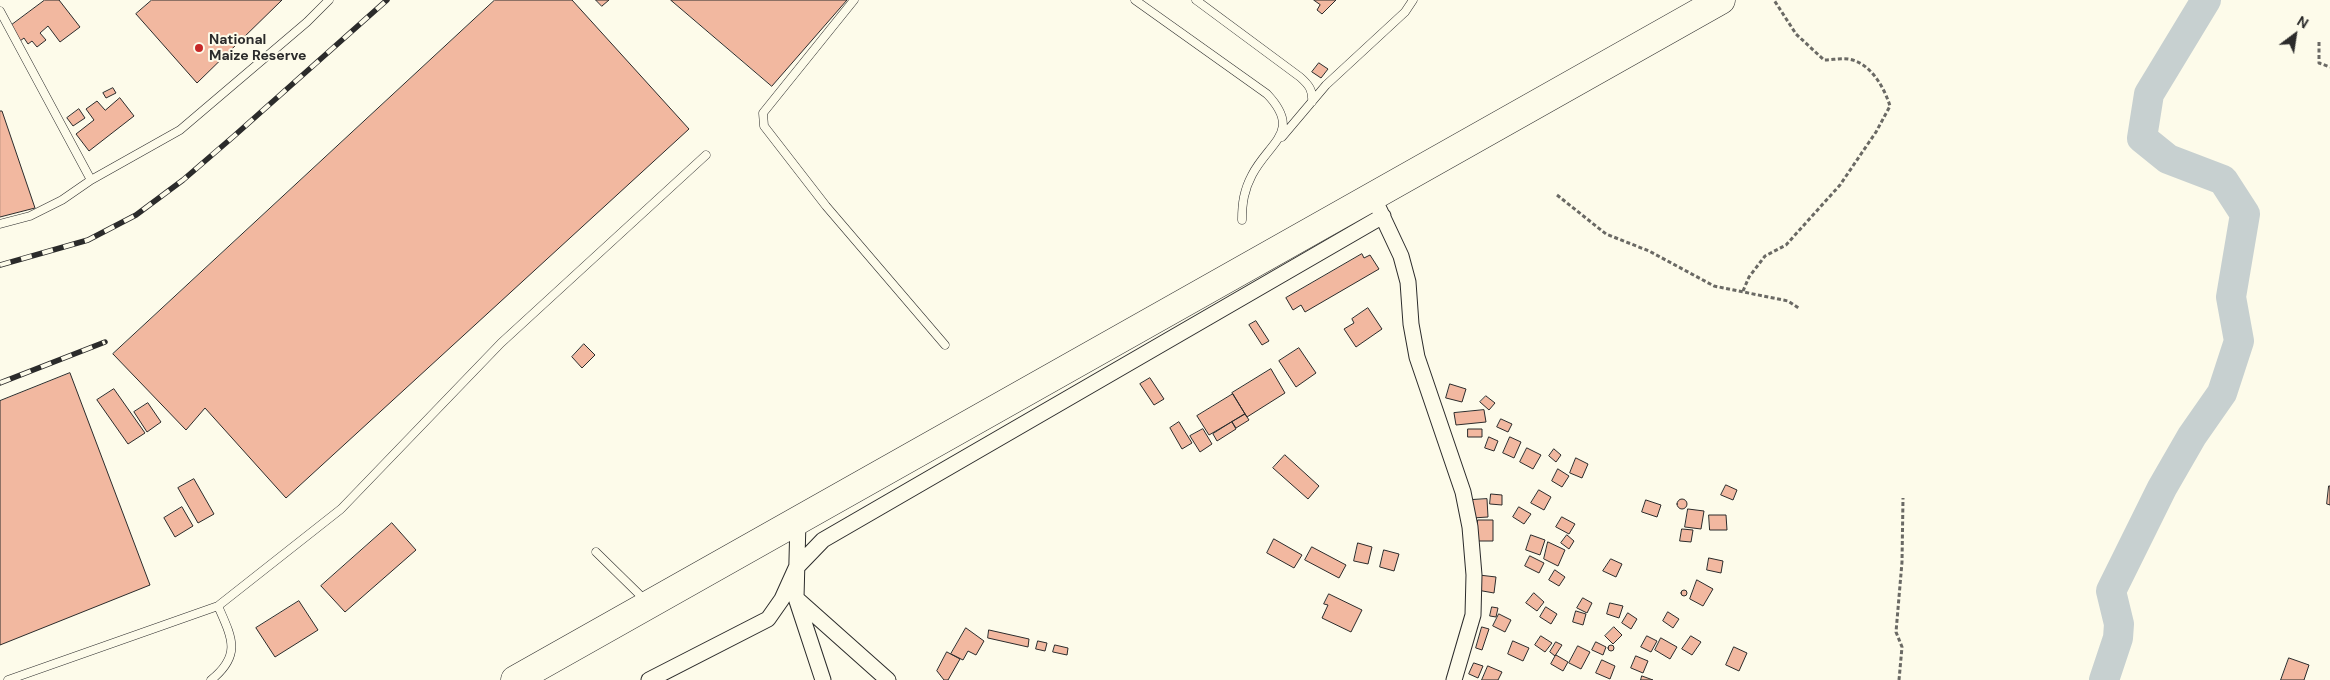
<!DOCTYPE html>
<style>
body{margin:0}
#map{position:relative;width:2330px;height:680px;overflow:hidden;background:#fdfbea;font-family:"DM Sans",sans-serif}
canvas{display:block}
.north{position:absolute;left:2270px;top:10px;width:50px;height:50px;-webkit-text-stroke:4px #fdfbea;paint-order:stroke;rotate:31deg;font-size:14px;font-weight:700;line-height:20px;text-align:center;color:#2b2b2b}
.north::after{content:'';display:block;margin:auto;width:18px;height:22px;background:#2b2b2b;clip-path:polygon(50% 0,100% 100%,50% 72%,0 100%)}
</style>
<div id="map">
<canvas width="2330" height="680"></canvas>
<div class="north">N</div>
</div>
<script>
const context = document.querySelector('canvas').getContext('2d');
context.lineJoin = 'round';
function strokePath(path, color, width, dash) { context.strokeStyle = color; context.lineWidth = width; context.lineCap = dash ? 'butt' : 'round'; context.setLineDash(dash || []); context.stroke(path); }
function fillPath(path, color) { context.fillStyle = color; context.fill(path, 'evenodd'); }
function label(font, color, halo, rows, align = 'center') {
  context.font = font + ' "DM Sans",sans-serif'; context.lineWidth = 4; context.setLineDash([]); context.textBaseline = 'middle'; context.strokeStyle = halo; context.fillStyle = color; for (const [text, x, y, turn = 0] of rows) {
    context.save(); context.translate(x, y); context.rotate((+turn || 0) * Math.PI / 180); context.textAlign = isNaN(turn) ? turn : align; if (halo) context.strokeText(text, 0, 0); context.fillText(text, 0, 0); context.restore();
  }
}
const river = new Path2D(`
 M2104,680L2118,638L2119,624L2111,591L2162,488L2192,436L2222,393L2239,341L2231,297L2245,214L2223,180L2168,159L2142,138L2149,94L2206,0`);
const building = new Path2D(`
 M45,0H59L80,27L60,42L48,26L40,33L46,40L37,47L32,41L28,44L24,38L20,41L9,27Z
 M152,0H282L197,83L136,14Z
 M495,0H572L689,129L286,498L205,408L186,430L113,354Z
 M596,0H609L602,6Z
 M671,0H847L772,86Z
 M1314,0H1336L1322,14L1317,10L1320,5Z
 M1319,63L1328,69L1321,78L1312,72Z
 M113,88L116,93L106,98L103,93Z
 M120,98L134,116L89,151L76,134L94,120L86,109L97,101L105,110Z
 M79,109L85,118L73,126L67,118Z
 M0,111H2L35,208L0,217Z
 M1362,254L1364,258L1370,255L1379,269L1305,312L1301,305L1293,310L1286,298Z
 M1368,308L1382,329L1356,347L1344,329L1354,323L1352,319Z
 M1256,321L1269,341L1262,345L1249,325Z
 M584,344L595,355L582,368L572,357Z
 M1299,348L1316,373L1296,387L1279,361Z
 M1271,369L1285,393L1247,417L1232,393Z
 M70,373L150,585L0,645V401Z
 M1150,378L1164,399L1154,405L1140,384Z
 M1450,384L1466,389L1462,402L1446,398Z
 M114,389L145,433L128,444L97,400Z
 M1233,394L1245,414L1209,435L1197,416Z
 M1486,396L1495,403L1489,410L1480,402Z
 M148,403L161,422L147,432L134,412Z
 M1484,410L1486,422L1456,425L1454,413Z
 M1245,414L1249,420L1236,428L1232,422Z
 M1501,419L1512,424L1508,432L1497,427Z
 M1179,422L1192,443L1182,449L1170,428Z
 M1232,422L1236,429L1217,441L1213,434Z
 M1203,429L1212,444L1200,452L1190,436Z
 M1468,429H1482V437H1468Z
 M1489,437L1498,441L1494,451L1485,448Z
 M1510,437L1521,442L1514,458L1503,453Z
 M1527,448L1541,455L1533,469L1520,462Z
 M1554,449L1561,455L1556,462L1549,456Z
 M1285,455L1319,486L1308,499L1273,468Z
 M1576,458L1588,464L1582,478L1570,473Z
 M1558,469L1569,476L1562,487L1552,481Z
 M194,479L214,514L198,523L178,488Z
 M1726,485L1737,490L1733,500L1721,495Z
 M2329,486H2330V505L2327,504Z
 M1539,490L1551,497L1544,510L1531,503Z
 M1491,494L1502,495V505L1490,504Z
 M1677 504a5 5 0 1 1 10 0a5 5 0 1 1-10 0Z
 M1487,499L1488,517L1472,518L1471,500Z
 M1646,500L1661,505L1657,517L1642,512Z
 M182,507L193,526L175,537L164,518Z
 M1519,507L1531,514L1524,524L1513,517Z
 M1688,509L1704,511L1701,529L1685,527Z
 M1709,515H1726L1727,530H1710Z
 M1562,517L1575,524L1569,534L1556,527Z
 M1478,520H1493V541H1476Z
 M392,523L416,550L345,612L321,586Z
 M1682,529L1693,530L1691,542L1680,541Z
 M1531,535L1545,540L1540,555L1526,550Z
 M1567,535L1574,541L1569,549L1561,543Z
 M1274,539L1302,555L1294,568L1267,553Z
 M1548,542L1565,550L1558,566L1544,559Z
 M1358,543L1372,547L1368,564L1354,561Z
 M1312,547L1346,565L1339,578L1305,560Z
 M1384,550L1399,554L1394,571L1380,567Z
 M1530,556L1544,563L1539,573L1525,566Z
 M1709,558L1723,561L1721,573L1707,570Z
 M1611,559L1622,564L1616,577L1603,571Z
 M1555,570L1565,577L1559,586L1549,580Z
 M1479,575L1496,577L1494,593L1477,590Z
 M1697,580L1713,589L1703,606L1690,599Z
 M1681 593a3 3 0 1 1 6 0a3 3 0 1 1-6 0Z
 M1534,593L1544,602L1537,611L1526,603Z
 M1329,594L1362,610L1351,632L1322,618L1328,605L1324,604Z
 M1583,598L1592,603L1587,613L1577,608Z
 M299,601L318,630L275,657L256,628Z
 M1610,603L1623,606L1619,618L1607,614Z
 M1492,607L1498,608L1496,617L1490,616Z
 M1546,607L1557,614L1551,624L1540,617Z
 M1576,611L1586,614L1583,625L1573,622Z
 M1668,612L1679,619L1673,628L1663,621Z
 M1628,613L1637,619L1631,629L1622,623Z
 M1499,614L1511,620L1505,632L1493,626Z
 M1482,627L1489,629L1482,650L1476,648Z
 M1614,627L1622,635L1613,644L1605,636Z
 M966,628L984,641L976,655L968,651L963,660L951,654Z
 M989,630L1029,639L1028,647L988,638Z
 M1541,636L1552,643L1545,652L1535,645Z
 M1647,636L1657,641L1651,652L1641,647Z
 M1691,636L1701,642L1692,655L1682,649Z
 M1661,638L1677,647L1670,659L1655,650Z
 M1038,641L1047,643L1045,651L1036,649Z
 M1513,641L1529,648L1523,661L1508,654Z
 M1556,642L1562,645L1555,656L1550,652Z
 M1596,642L1606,647L1603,655L1592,650Z
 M1608 648a3 3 0 1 1 6 0a3 3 0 1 1-6 0Z
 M1055,645L1068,648L1067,655L1053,652Z
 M1578,646L1590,652L1581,669L1569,663Z
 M1734,647L1747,653L1739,671L1726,665Z
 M947,652L960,659L948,680H944L937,671Z
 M1556,655L1568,662L1563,671L1551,664Z
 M1636,656L1648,661L1643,673L1631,668Z
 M2289,658L2309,665L2304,680H2281Z
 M1602,660L1615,666L1610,679L1596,673Z
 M1474,663L1483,666L1478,678L1469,674Z
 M1488,666L1502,672L1498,680H1482Z
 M1642,676L1653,680H1641Z`);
const path = new Path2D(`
 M2319,42V63L2330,67
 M1557,195L1606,234L1649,251L1714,286L1788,301L1800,309
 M1743,291L1749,277L1765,256L1786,245L1840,185L1876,132L1890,106C1884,87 1870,62 1848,59C1840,58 1832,60 1824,60L1796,34L1774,0
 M1899,680L1902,647L1896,632L1902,562L1903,498`);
const lane = new Path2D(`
 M854,0L763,113L764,126L826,206L945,345
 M1135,0L1267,94C1303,132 1269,142 1252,175C1244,190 1242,203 1242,220
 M1196,0L1300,77C1309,85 1313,90 1312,102
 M0,11L91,180
 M1282,137L1326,85L1405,12L1413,0
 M0,224L30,216L62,200L91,180L180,130L307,22L329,0
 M596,552L646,601
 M8,680L218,606L341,509L501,343L706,155
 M211,680C242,655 232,638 218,606`);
const street = new Path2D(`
 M1379,209L1401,256L1408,282L1411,324L1417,357L1463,492L1470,527L1474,575L1473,615L1454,680
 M798,521L796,598L823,680
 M797,599L888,680
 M649,680L768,619L782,599L796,568L823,540L1383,216`);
const highway = new Path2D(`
 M515,680L1721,0`);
const rail = new Path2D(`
 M0,265L88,240L136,215L183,180L234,136L387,0
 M0,383L105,342`);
const markers = [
 [199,48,5,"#c62828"]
];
const poiNames = [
 ["National",209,40],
 ["Maize Reserve",209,56]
];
strokePath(river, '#c7d0d0', 30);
fillPath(building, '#f2b8a0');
strokePath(building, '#2b2b2b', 1);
strokePath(lane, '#2b2b2b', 9);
strokePath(street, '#2b2b2b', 17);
strokePath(highway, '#2b2b2b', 29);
strokePath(path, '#6a6964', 3, [4, 2.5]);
strokePath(lane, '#fdfbea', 8);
strokePath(street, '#fdfbea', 15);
strokePath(highway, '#fdfbea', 28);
strokePath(rail, '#2b2b2b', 5.5);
strokePath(rail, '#fdfbea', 4, [11]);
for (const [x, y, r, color] of markers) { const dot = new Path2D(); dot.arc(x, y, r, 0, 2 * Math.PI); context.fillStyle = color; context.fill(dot); strokePath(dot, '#fdfbea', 2); }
label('bold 14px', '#2b2b2b', '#fdfbea', poiNames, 'left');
</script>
